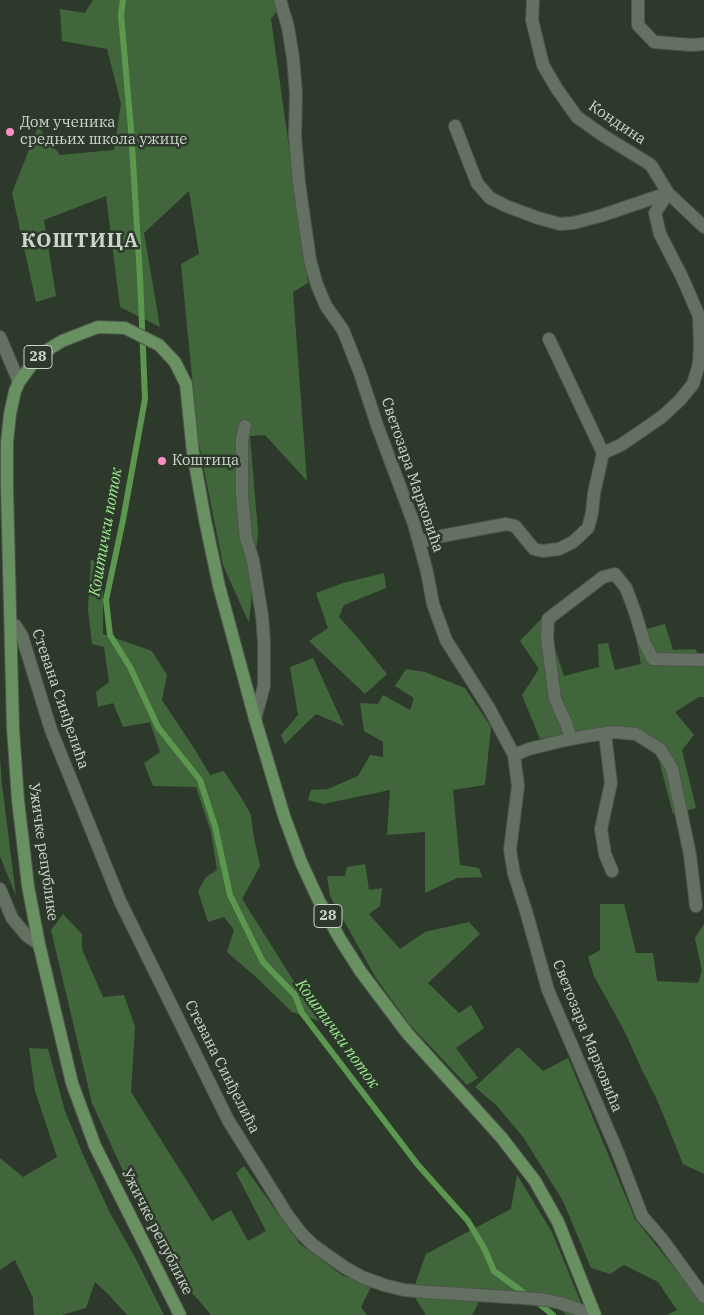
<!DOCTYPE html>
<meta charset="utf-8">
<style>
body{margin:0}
canvas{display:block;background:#2d392b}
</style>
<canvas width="704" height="1315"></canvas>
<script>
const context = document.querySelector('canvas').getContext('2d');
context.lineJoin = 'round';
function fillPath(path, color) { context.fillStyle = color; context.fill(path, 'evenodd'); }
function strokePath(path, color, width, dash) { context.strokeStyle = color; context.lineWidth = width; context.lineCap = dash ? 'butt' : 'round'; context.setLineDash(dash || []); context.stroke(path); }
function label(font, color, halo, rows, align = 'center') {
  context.font = font + ' "IBM Plex Serif",serif'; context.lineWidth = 5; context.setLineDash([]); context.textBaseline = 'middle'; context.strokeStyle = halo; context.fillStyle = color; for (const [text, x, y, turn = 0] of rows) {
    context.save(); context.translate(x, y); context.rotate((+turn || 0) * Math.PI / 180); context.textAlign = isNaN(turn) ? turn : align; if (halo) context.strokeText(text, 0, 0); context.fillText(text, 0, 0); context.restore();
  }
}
const green = new Path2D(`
 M93,0H286L271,19L308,283L293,292L307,481L265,435L250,436L258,532L249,623L223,565L198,439L181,264L199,254L189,191L144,233L160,327L120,307L106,196L44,220L56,296L36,302L12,193L38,127L60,155L114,150L121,104L107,49L62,41L60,9L85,13Z
 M91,559L103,568V634L152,651L167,675L162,700L197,753L210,775L224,771L242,799L251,815L253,833L260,866L242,899L319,1021L292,1012L257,978L227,952L234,930L224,917L208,922L198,891L206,877L217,870L211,832L196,787L153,786L144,763L160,752L150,722L123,727L113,703L98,707L96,692L109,682L104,647L92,644L88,609Z
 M384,573L386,588L344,605L339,617L357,637L387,674L365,694L309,641L328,628L316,593L343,583Z
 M544,616L564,676L599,667L598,644L608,643L615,670L641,664L635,632L665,624L673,650L695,649L704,665V697H699L675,712L694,735L682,750L696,808L673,814L658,756L622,727L577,731L540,739L522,695L539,669L520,641Z
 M313,658L344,726L316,714L285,744L281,735L298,715L290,667Z
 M406,669L425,672L465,688L491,727L485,785L453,790L460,865L479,868L482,877L457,878L425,893V832L387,835L390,790L323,804L308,800L311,790L328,789L358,776L370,755L383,757V742L364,731L360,703L378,704L383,695L410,710L414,698L395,686Z
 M0,759L2,785L16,896L0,856Z
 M365,864L369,890L382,888L380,906L369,914L400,949L425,932L469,922L480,934L428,983L459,1013L471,1005L484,1028L456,1048L478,1078L467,1085L410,1025L376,978L330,896L327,876H345L347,867Z
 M600,904H624L636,953H653L657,981L698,983L702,971L695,938L704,924V1174L683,1164L658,1102L642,1070L625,1032L594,976L588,957L600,950Z
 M63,914L82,934V949L103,997L124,995L135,1027L131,1092L212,1221L231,1210L248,1241L266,1231L236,1173L244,1166L300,1244L343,1276L373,1283L361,1307L367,1315H211L201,1303L181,1281L128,1182L92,1103L51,930Z
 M518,1047L543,1071L568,1058L635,1219L704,1305V1315H667L677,1310L658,1282L624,1265L610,1274L591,1268L563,1201L523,1137L497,1106L475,1087Z
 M29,1048L48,1049L65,1111L84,1157L110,1213L137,1261L164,1315H127L108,1294L95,1282L86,1308L62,1315H34L33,1305V1298L15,1260L0,1270V1158L23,1177L57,1157L35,1091Z
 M517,1175L552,1232L586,1315H566L550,1294L481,1298L472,1315H426L412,1293L426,1254L511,1209Z`);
const stream = new Path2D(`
 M123,0L121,15L131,129L140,277L145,399L123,520L106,600L110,635L130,667L158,727L200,780L215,826L230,895L263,962L295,995L302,1013L418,1165L468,1221L484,1248L494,1271L528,1296
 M537,1302L553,1315`);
const minor = new Path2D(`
 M280,0L288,27L293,58L296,93L295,136L299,183L310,260L317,285L326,306L343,330L360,373L377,425L414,524L427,572L433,604L446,640L489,708L514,755L518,786L510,850L514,874L526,911L548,990L618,1153L642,1216L662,1239L704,1297
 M533,0L532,20L543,65L557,89L577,117L604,136L651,165L668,193L704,227
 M638,0V25L654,42L692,45L704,44
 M455,126L477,183L490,198L506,206L538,218L560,224L573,223L600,216L668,193
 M0,337L19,382
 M245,426L242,439V496L246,538L253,560L262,616L264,642V686L255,719
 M603,453L621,445L663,416L680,400L693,384L699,364L700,343L699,316L682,277L660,234L655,213L668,193
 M419,542L442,536L506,524L515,526L534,549L543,551L559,549L573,542L588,528L592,513L594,493L603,453L549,339
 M11,624L15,625L22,636L51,730L120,901L228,1120L288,1216L301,1233L313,1245L344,1267L362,1277L384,1285L404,1290L427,1292L524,1298L546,1300L560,1303L580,1310L591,1315
 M605,734L611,783L601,829L605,854L612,871
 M571,739L566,723L555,699L547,638L548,619L603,577L615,574L626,588L635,612L644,642L653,659L704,660
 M514,755L529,749L561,741L587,736L614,732L636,734L660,749L672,768L690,855L696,906
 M0,889L12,918L27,936L39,944`);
const primary = new Path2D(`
 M180,1315L95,1146L72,1083L39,944L28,886L18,800L13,729L7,488V443L10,414L15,391L19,382L38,356L62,341L98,327L125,328L159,345L175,362L186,384L193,453L205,520L219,586L255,719L284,816L301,862L319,901L340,939L361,972L407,1033L501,1137L535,1181L558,1222L595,1315`);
const markers = [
 [10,132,5,"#fb8fc3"],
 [162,461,5,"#fb8fc3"]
];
const shields = [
 [38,357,28],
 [328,916,28]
];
const shieldNames = [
 ["28",38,357],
 ["28",328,916]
];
const poiNames = [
 ["Дом ученика",20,123],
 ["средњих школа ужице",20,140],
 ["Коштица",172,461]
];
const streetNames = [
 ["Кондина",617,123,34],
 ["Светозара Марковића",412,475,71],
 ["Стевана Синђелића",60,699,71],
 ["Ужичке републике",43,852,82],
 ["Светозара Марковића",587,1036,68],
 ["Стевана Синђелића",222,1067,63],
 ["Ужичке републике",157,1232,63]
];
const waterNames = [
 ["Коштички поток",106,532,-80],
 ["Коштички поток",337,1034,54]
];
const districtNames = [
 ["КОШТИЦА",80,241]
];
fillPath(green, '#42663b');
strokePath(stream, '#5c9750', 6);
strokePath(minor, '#4c564a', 14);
strokePath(primary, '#4c564a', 14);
strokePath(minor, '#647162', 12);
strokePath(primary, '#689060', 12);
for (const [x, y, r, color] of markers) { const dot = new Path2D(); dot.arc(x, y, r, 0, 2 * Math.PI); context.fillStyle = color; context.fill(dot); strokePath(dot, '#2d392b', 2); }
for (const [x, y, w] of shields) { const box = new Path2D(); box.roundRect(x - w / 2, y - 11.5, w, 23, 4); context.fillStyle = '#2d392b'; context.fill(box); strokePath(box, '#cdd5cc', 1); }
label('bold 14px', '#cdd5cc', null, shieldNames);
label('15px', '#cdd5cc', '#2d392b', poiNames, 'left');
label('15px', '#cdd5cc', '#2d392b', streetNames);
label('italic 16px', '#9beb8c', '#2d392b', waterNames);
context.letterSpacing = '1px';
label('bold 20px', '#cdd5cc', '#2d392b', districtNames);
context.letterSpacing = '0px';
</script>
